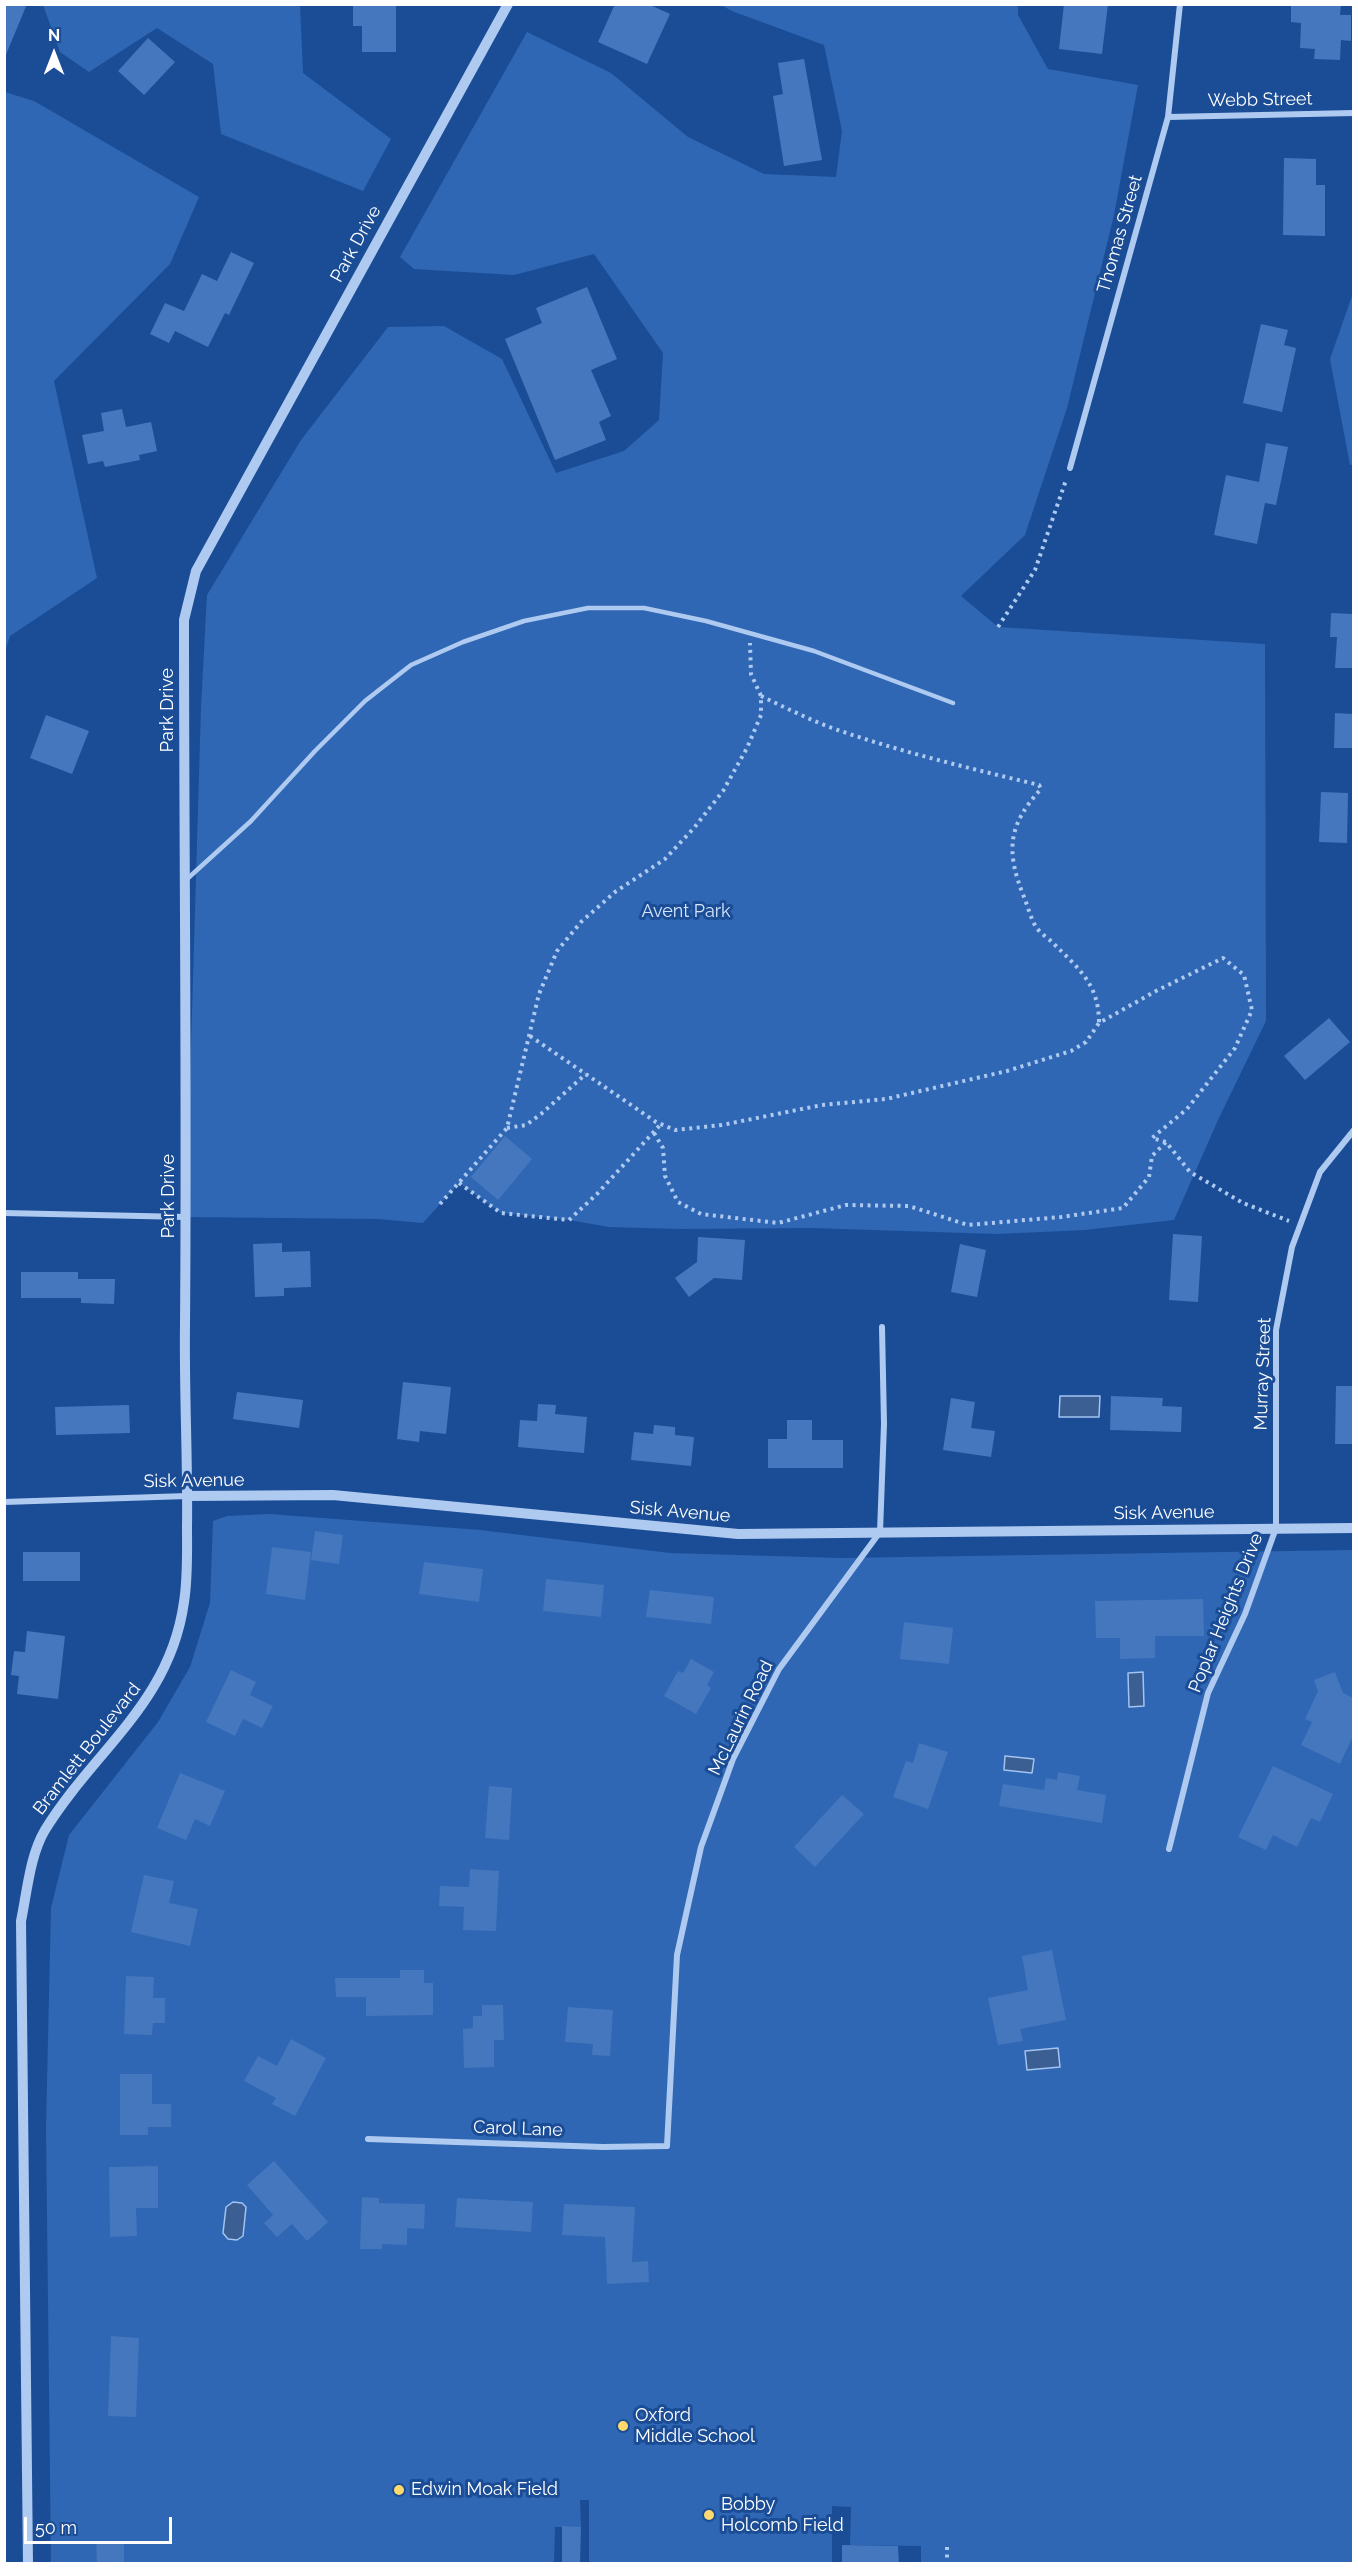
<!DOCTYPE html>
<style>
body{margin:0}
#map{position:relative;width:1358px;height:2568px;overflow:hidden;background:#1b4d96;font-family:Raleway,sans-serif}
canvas{display:block}
.frame{position:absolute;inset:0;border:6px solid #fff;pointer-events:none}
.north{position:absolute;left:24px;top:24px;width:60px;height:60px;-webkit-text-stroke:4px #1b4d96;paint-order:stroke;rotate:0deg;font-size:16px;font-weight:700;line-height:24px;text-align:center;color:#fff}
.north::after{content:'';display:block;margin:auto;width:21px;height:27px;background:#fff;clip-path:polygon(50% 0,100% 100%,50% 72%,0 100%)}
.scale{position:absolute;left:24px;top:2517px;width:148px;height:27px;box-sizing:border-box;border:3px solid #fff;border-top:0;padding-left:8px;font-size:18px;line-height:21px;white-space:nowrap;color:#fff;-webkit-text-stroke:4px #1b4d96;paint-order:stroke}
</style>
<div id="map">
<canvas width="1358" height="2568"></canvas>
<div class="frame"></div>
<div class="north">N</div>
<div class="scale">50 m</div>
</div>
<script>
const context = document.querySelector('canvas').getContext('2d');
context.lineJoin = 'round';
function fillPath(path, color) { context.fillStyle = color; context.fill(path, 'evenodd'); }
function strokePath(path, color, width, dash) { context.strokeStyle = color; context.lineWidth = width; context.lineCap = dash ? 'butt' : 'round'; context.setLineDash(dash || []); context.stroke(path); }
function label(font, color, halo, rows, align = 'center') {
  context.font = font + ' Raleway,sans-serif'; context.lineWidth = 6; context.setLineDash([]); context.textBaseline = 'middle'; context.strokeStyle = halo; context.fillStyle = color; for (const [text, x, y, turn = 0] of rows) {
    context.save(); context.translate(x, y); context.rotate((+turn || 0) * Math.PI / 180); context.textAlign = isNaN(turn) ? turn : align; if (halo) context.strokeText(text, 0, 0); context.fillText(text, 0, 0); context.restore();
  }
}
const green = new Path2D(`
 M43,5H300L303,73L391,139L363,191L221,134L213,64L157,28L89,72L60,52Z
 M721,5H1018V15L1048,69L1138,85L1114,215L1067,408L1025,535L961,596L998,627L1265,644L1266,1021L1218,1120L1174,1220L1085,1230L997,1234L811,1228L680,1229L609,1227L569,1220L501,1213L459,1183L423,1223L378,1219L186,1217L201,707L207,595L301,440L388,327L444,326L502,359L556,473L624,451L659,420L663,353L594,254L514,275L414,269L400,257L527,32L611,73L688,137L764,174L836,177L842,131L824,45L732,11Z
 M5,92L34,101L199,197L170,264L54,381L97,578L10,636L5,651Z
 M1353,293L1354,464L1350,465L1330,359Z
 M270,1514L480,1530L670,1553L840,1558L1353,1550V2563H921V2546L850,2545L851,2507L832,2506V2563H589V2500H580L581,2527H555L554,2563L51,2564L46,2127L51,1908L69,1835L158,1722L190,1667L210,1603L213,1521L227,1516Z`);
const water = new Path2D(`
 M1060,1396H1100L1099,1417H1059Z
 M1143,1672L1144,1706L1129,1707L1128,1673Z
 M1005,1756L1034,1759L1032,1773L1004,1770Z
 M1058,2048L1060,2067L1027,2070L1025,2051Z
 M233,2202L242,2203L246,2207L243,2236L237,2240L228,2239L223,2233L226,2207Z`);
const building = new Path2D(`
 M4,4H27L5,57H4Z
 M353,4H396V52H362V26H353Z
 M615,4H648L670,14L647,64L598,42Z
 M1064,4H1108L1102,54L1059,49Z
 M1341,4L1340,15H1351V41L1341,40L1340,60L1314,59L1315,49L1300,48L1301,23L1291,22V5Z
 M148,38L175,62L144,95L118,71Z
 M804,59L822,160L784,166L773,96L783,94L778,63Z
 M1284,158L1316,159V185H1325V236L1283,235Z
 M231,252L254,263L229,315L225,313L208,347L175,331L169,343L150,334L165,303L184,311L202,274L217,281Z
 M587,287L617,359L591,370L611,416L599,422L606,440L555,460L505,339L542,323L536,308Z
 M1261,324L1288,330L1284,345L1296,348L1282,412L1243,403Z
 M122,409L126,427L151,422L157,451L139,455L140,460L105,467L103,461L88,464L82,435L104,431L101,413Z
 M1266,443L1288,447L1276,505L1265,503L1257,544L1214,535L1226,475L1259,482Z
 M1331,613L1353,614V668H1335L1337,637H1330Z
 M1335,713L1353,714V748H1334Z
 M46,715L89,731L72,774L30,758Z
 M1321,792L1348,793L1347,843L1319,842Z
 M1329,1018L1350,1042L1305,1080L1284,1056Z
 M505,1136L532,1159L498,1200L471,1177Z
 M1173,1234L1202,1236L1198,1302L1169,1300Z
 M698,1237L745,1240L742,1280L714,1278L689,1297L675,1278L697,1262Z
 M282,1243V1252L310,1251L311,1287L284,1288V1296L255,1297L253,1244Z
 M960,1244L986,1250L977,1297L951,1292Z
 M21,1272H78V1279H115L114,1304L81,1303V1298H21Z
 M403,1382L451,1387L446,1434L420,1431L419,1442L397,1439Z
 M1336,1386H1353V1444H1335Z
 M237,1392L303,1400L299,1428L233,1419Z
 M1111,1396L1163,1398L1162,1406L1182,1407L1181,1432L1110,1430Z
 M951,1398L975,1402L971,1428L995,1431L991,1457L943,1450Z
 M538,1404L556,1405L555,1414L587,1417L584,1453L518,1447L520,1420L537,1421Z
 M129,1405L130,1433L56,1435L55,1407Z
 M787,1420H812V1440H843V1468H768V1439H787Z
 M654,1425L675,1427V1435L694,1437L691,1466L631,1460L634,1432L653,1434Z
 M315,1531L343,1535L339,1564L311,1560Z
 M272,1547L311,1552L305,1600L266,1594Z
 M23,1552H80V1581H23Z
 M424,1562L483,1569L479,1602L419,1594Z
 M546,1579L604,1585L601,1617L543,1611Z
 M650,1590L714,1597L711,1624L646,1617Z
 M1203,1599L1204,1636H1155V1658L1120,1659V1638H1096L1095,1601Z
 M904,1622L953,1628L949,1664L900,1659Z
 M27,1631L65,1636L58,1699L17,1694L19,1676L11,1675L14,1651L25,1652Z
 M691,1659L714,1672L707,1685L711,1688L696,1714L664,1696L678,1671L683,1673Z
 M231,1670L256,1682L250,1695L273,1706L262,1728L243,1719L235,1736L206,1722Z
 M1335,1672L1343,1693L1353,1698V1736L1340,1764L1301,1745L1312,1722L1305,1719L1318,1691L1314,1680Z
 M919,1743L948,1752L928,1809L893,1797L906,1761L913,1763Z
 M1273,1766L1333,1794L1320,1822L1311,1818L1297,1847L1273,1835L1266,1850L1238,1837Z
 M1058,1772L1080,1776L1077,1790L1106,1795L1102,1823L999,1806L1003,1784L1044,1790L1046,1778L1057,1780Z
 M180,1773L225,1791L210,1826L195,1819L186,1840L157,1828Z
 M489,1786L512,1788L509,1840L485,1838Z
 M842,1795L864,1814L815,1867L794,1847Z
 M470,1869L499,1871L496,1931L463,1930L464,1907L439,1906L440,1886L469,1887Z
 M144,1875L174,1881L169,1903L198,1909L190,1946L131,1932Z
 M1052,1950L1066,2020L1020,2029L1023,2041L998,2045L988,1998L1028,1990L1022,1956Z
 M400,1970H424V1983H433V2015L366,2016V1997H336L335,1978H400Z
 M126,1976L154,1977L153,1998H165V2023H153L152,2035L124,2034Z
 M482,2005H503L504,2040H494V2067L464,2068L463,2029L473,2028V2016H482Z
 M568,2007L613,2010L610,2056L592,2055L593,2044L565,2042Z
 M291,2039L326,2058L295,2116L272,2104L276,2098L244,2081L258,2056L277,2066Z
 M120,2074H152V2104H171V2127H148V2135H120Z
 M274,2161L328,2222L307,2241L292,2224L277,2237L264,2223L273,2215L247,2185Z
 M158,2166V2208H136L137,2236L110,2237L109,2167Z
 M362,2197L379,2198V2203L425,2204L424,2229L407,2228V2245L382,2244V2249H360Z
 M457,2198L533,2202L531,2232L455,2227Z
 M564,2204L635,2207L632,2262L648,2261L649,2282L607,2284L605,2237L562,2235Z
 M111,2336L139,2338L136,2417L108,2416Z
 M562,2526L581,2527L580,2564H562Z
 M96,2541H124V2564H97Z
 M842,2545L898,2546L899,2564H842Z`);
const path = new Path2D(`
 M998,627L1035,570L1066,480
 M761,696C784,707 808,719 832,728C900,752 969,768 1039,785L1041,789C1007,826 1006,852 1024,897C1028,907 1031,919 1036,927C1040,933 1048,938 1053,943C1079,969 1099,984 1099,1023
 M530,1036L656,1122L675,1130L722,1125L822,1105L886,1099L1007,1071L1071,1051L1086,1042L1099,1023L1156,991L1223,958L1244,975L1252,1010L1235,1048L1187,1109L1152,1138L1166,1142L1190,1172L1243,1203L1289,1221
 M507,1128L526,1125L541,1114L586,1074
 M654,1133L663,1148L665,1176L678,1202L701,1214L778,1223L846,1205L909,1206L968,1225L1061,1217L1123,1208L1149,1177L1152,1156L1166,1142
 M459,1183L501,1213L569,1220L597,1194L661,1124
 M440,1204L507,1128L539,994L557,951L581,922L615,892L665,859L694,828L723,791L747,748L761,715V696L751,674L750,643
 M947,2547V2564`);
const service = new Path2D(`
 M186,880L251,821L315,751L365,701L411,665L463,642L524,621L588,608H644L706,621L814,651L953,703`);
const minor = new Path2D(`
 M1168,117L1354,113
 M1070,468L1168,117L1180,4
 M4,1213L186,1217
 M4,1502L187,1496
 M1169,1849L1208,1693L1245,1614L1276,1528V1330L1292,1247L1320,1172L1354,1130
 M368,2139L603,2147L667,2146L677,1955L701,1847L733,1759L779,1669L880,1532L884,1424L882,1327`);
const tertiary = new Path2D(`
 M187,1496L333,1495L738,1534L1354,1528
 M28,2564L21,1921C27,1892 30,1855 45,1830C95,1749 170,1703 184,1602C188,1577 187,1552 187,1527C188,1460 184,1392 185,1324C187,1089 184,855 184,620L196,571L508,4`);
const markers = [
 [623,2426,6,"#ffd96d"],
 [399,2490,6,"#ffd96d"],
 [709,2515,6,"#ffd96d"]
];
const streetNames = [
 ["Webb Street",1260,100,-1],
 ["Thomas Street",1120,234,-74],
 ["Park Drive",356,244,-61],
 ["Park Drive",168,710,-90],
 ["Park Drive",169,1196,-90],
 ["Murray Street",1263,1374,-88],
 ["Sisk Avenue",194,1481,-1],
 ["Sisk Avenue",680,1512,5],
 ["Sisk Avenue",1164,1513,-1],
 ["Poplar Heights Drive",1226,1613,-68],
 ["McLaurin Road",741,1718,-64],
 ["Bramlett Boulevard",87,1749,-52],
 ["Carol Lane",518,2129,2]
];
const parkNames = [
 ["Avent Park",686,912]
];
const poiNames = [
 ["Oxford",635,2416],
 ["Middle School",635,2437],
 ["Edwin Moak Field",411,2490],
 ["Bobby",721,2505],
 ["Holcomb Field",721,2526]
];
fillPath(green, '#2f67b4');
fillPath(water, '#3b5e93');
strokePath(water, '#a2c4f1', 1.5);
fillPath(building, '#4477bd');
strokePath(path, '#afcaf0', 4, [3, 4.5]);
strokePath(service, '#afcaf0', 4.5);
strokePath(minor, '#afcaf0', 6);
strokePath(tertiary, '#afcaf0', 10);
for (const [x, y, r, color] of markers) { const dot = new Path2D(); dot.arc(x, y, r, 0, 2 * Math.PI); context.fillStyle = color; context.fill(dot); strokePath(dot, '#1b4d96', 2); }
label('18px', '#fff', '#1b4d96', streetNames);
label('18px', '#d5e5fb', '#1b4d96', parkNames);
label('18px', '#fff', '#1b4d96', poiNames, 'left');
</script>
